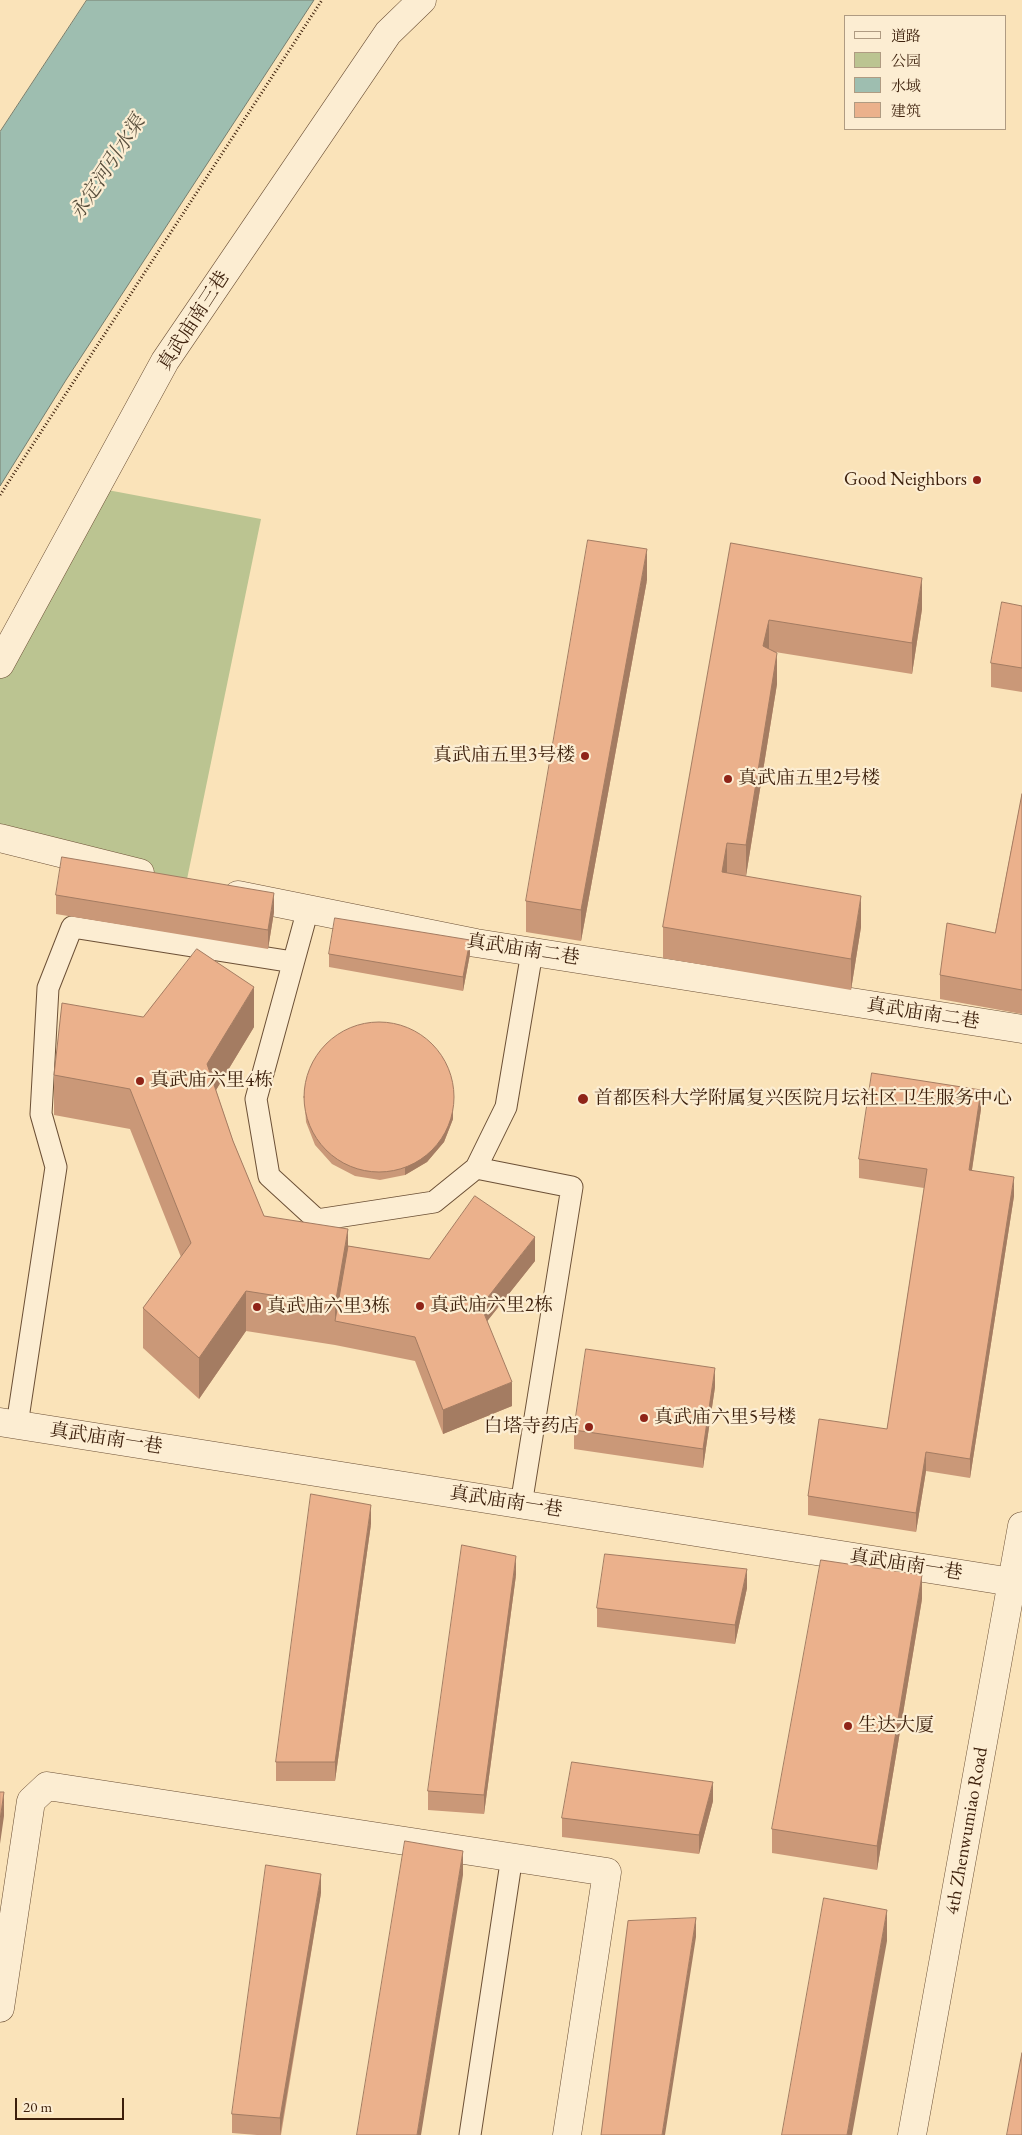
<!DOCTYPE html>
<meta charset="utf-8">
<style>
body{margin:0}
#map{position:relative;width:1022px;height:2135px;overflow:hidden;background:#fae3b9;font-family:"EB Garamond","Noto Serif SC",serif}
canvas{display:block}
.legend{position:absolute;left:844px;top:15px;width:162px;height:115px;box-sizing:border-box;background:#fcedd2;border:1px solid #af9b82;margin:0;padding:6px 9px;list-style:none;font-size:15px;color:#3c1f0b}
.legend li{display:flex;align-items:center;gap:10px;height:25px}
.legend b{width:25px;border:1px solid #af9b82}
.scale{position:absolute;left:15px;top:2098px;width:109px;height:22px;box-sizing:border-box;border:2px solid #3c1f0b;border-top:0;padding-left:6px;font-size:15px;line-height:18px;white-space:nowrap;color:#3c1f0b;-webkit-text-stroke:4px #fcedd2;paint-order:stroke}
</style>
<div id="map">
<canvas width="1022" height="2135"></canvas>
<ul class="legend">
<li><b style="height:6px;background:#fcedd2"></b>道路</li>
<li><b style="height:14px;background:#bbc491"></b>公园</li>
<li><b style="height:14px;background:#9ebeb0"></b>水域</li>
<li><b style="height:14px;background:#ebb18c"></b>建筑</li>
</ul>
<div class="scale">20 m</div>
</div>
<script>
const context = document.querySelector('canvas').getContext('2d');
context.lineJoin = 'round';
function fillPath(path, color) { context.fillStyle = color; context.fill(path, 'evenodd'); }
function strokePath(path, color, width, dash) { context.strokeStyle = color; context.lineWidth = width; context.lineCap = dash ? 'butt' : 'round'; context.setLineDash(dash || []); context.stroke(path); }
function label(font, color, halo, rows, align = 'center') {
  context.font = font + ' "EB Garamond","Noto Serif SC",serif'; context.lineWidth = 4.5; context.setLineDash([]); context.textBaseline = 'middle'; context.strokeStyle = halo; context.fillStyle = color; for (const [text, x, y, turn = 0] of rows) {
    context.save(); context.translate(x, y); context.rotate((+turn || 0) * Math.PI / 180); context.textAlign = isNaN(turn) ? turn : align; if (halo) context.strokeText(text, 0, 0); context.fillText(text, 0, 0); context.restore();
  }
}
const green = new Path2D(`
 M97,488L261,519L186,884L0,838V664Z`);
const water = new Path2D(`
 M87,0H314L66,380L0,486V132Z`);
const path = new Path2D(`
 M0,495L322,0`);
const service = new Path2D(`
 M308,909L256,1099L269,1176L317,1220L434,1202L476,1168L506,1107L532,952
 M476,1168L572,1187L521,1505
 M17,1425L56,1167L41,1114L48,988L72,927L293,962
 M470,2135L512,1856`);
const minor = new Path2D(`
 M0,664L165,361L388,33L422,0
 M0,838L140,873
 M238,895L476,943L1022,1029
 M0,1422L1012,1582
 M0,2008L31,1801L47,1786L607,1872L567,2135`);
const tertiary = new Path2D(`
 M912,2135L1022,1526`);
const wall = new Path2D(`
 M731,543L922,609L912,674L775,652L777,684L746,876L861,927L851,990L663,958V927Z
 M647,580L581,941L526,932V901Z
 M1022,606V692L991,687V663Z
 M1022,794V1014L940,999V975L995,933Z
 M56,895L274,912L268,949L56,914Z
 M329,954H470L463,991L329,967Z
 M143,1017L254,1027L216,1090L233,1141L264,1216L348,1246L429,1259L535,1261L487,1321L512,1406L443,1434L415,1361L335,1345L246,1331L199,1399L143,1348V1308L181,1257L130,1129L54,1115V1075Z
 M304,1092L453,1119L444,1142L427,1162L405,1175L380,1180L355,1176L332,1164L315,1145L306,1122Z
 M981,1109L972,1170L1014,1196L970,1478L926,1471L916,1532L808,1515V1496L887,1429L924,1188L859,1178V1159Z
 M715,1387L703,1468L574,1449V1430Z
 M371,1524L335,1781H276V1762Z
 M516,1575L484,1814L428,1810V1791Z
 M747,1588L735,1644L597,1627V1608Z
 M922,1599L877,1870L772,1853V1829Z
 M713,1801L699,1854L562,1837V1818Z
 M321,1893L281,2135H257L232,2133V2114Z`);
const shadedWall = new Path2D(`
 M647,549V580L581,941V910Z
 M922,578V609L912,674V643Z
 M769,620V651L763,646Z
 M777,653V684L746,876V845Z
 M727,843V874L722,872Z
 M274,893V912L268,949V930Z
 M861,896V927L851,990V959Z
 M470,940V954L463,991V977Z
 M254,987V1027L207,1105V1064Z
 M453,1086V1119L444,1142L427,1162L405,1175V1168Z
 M981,1090V1109L969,1189V1170Z
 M1014,1177V1196L970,1478V1459Z
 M348,1229V1270L335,1321V1305Z
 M535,1237V1261L481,1329V1306Z
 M246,1291V1331L199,1399V1358Z
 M715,1368V1387L703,1468V1449Z
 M512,1382V1406L443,1434V1410Z
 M926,1452V1471L916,1532V1513Z
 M371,1505V1524L335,1781V1762Z
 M516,1556V1575L484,1814V1795Z
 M747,1569V1588L735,1644V1625Z
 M922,1575V1599L877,1870V1846Z
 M713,1782V1801L699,1854V1835Z
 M4,1792V1816L0,1844V1820Z
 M463,1851V1875L421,2135H417Z
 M321,1874V1893L280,2135V2118Z
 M887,1910V1941L852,2135H847Z
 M696,1918V1937L665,2135H662Z`);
const building = new Path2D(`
 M588,540L647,549L581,910L526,901Z
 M731,543L922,578L912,643L769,620L763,646L777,653L746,845L727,843L722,872L861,896L851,959L663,927Z
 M1002,602L1022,606V668L991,663Z
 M1022,794V990L940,975L947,923L995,933Z
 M62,857L274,893L268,930L56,895Z
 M335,918L470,940L463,977L329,954Z
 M197,949L254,987L207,1064L233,1141L264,1216L348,1229L335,1305L246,1291L199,1358L143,1308L191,1243L130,1089L54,1075L62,1003L143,1017Z
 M304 1097a75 75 0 1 1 150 0a75 75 0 1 1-150 0Z
 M872,1073L981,1090L969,1170L1014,1177L970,1459L926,1452L916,1513L808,1496L819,1419L887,1429L927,1169L859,1159Z
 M475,1196L535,1237L481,1306L512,1382L443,1410L415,1337L335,1321L348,1246L429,1259Z
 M586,1349L715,1368L703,1449L574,1430Z
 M311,1494L371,1505L335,1762H276Z
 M462,1545L516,1556L484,1795L428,1791Z
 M605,1554L747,1569L735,1625L597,1608Z
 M821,1560L922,1575L877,1846L772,1829Z
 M572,1762L713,1782L699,1835L562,1818Z
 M0,1792H4L0,1820Z
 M405,1841L463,1851L417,2135H357Z
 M266,1865L321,1874L280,2118L232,2114Z
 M824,1898L887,1910L847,2135H782Z
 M696,1918L662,2135H601L628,1921Z
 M1022,2053V2135H1007Z`);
const markers = [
 [977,480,5,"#8f2418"],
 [585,756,5,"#8f2418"],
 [728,779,5,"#8f2418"],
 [140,1081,5,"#8f2418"],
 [583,1099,6,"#8f2418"],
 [420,1306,5,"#8f2418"],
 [257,1307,5,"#8f2418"],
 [644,1418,5,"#8f2418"],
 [589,1427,5,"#8f2418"],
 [848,1726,5,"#8f2418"]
];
const streetNames = [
 ["真武庙南三巷",194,321,-57],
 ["真武庙南二巷",523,950,9],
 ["真武庙南二巷",923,1014,9],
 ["真武庙南一巷",106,1439,9],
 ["真武庙南一巷",506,1502,9],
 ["真武庙南一巷",906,1565,9],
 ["4th Zhenwumiao Road",967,1831,-80]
];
const poiNames = [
 ["Good Neighbors",967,480,"right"],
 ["真武庙五里3号楼",575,756,"right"],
 ["真武庙五里2号楼",738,779],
 ["真武庙六里4栋",150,1081],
 ["首都医科大学附属复兴医院月坛社区卫生服务中心",594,1099],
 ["真武庙六里2栋",430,1306],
 ["真武庙六里3栋",267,1307],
 ["真武庙六里5号楼",654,1418],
 ["白塔寺药店",579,1427,"right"],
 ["生达大厦",858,1726]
];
const waterNames = [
 ["永定河引水渠",108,168,-57]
];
fillPath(green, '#bbc491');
fillPath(water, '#9ebeb0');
strokePath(water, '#777e6e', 1);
strokePath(service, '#6c5036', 23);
strokePath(minor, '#6c5036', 29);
strokePath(tertiary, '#6c5036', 29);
strokePath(path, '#3c1f0b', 3, [1, 2.5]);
strokePath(service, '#fcedd2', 21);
strokePath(minor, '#fcedd2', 28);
strokePath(tertiary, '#fcedd2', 28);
fillPath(wall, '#ca9878');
fillPath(shadedWall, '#a47c62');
fillPath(building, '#ebb18c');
strokePath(building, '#a47c62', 1);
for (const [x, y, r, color] of markers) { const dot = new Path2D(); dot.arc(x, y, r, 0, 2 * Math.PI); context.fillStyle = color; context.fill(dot); strokePath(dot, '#fcedd2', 2); }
label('19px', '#3c1f0b', '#fcedd2', streetNames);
label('19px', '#3c1f0b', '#fcedd2', poiNames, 'left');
label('italic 20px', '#594f3d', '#fcedd2', waterNames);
</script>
